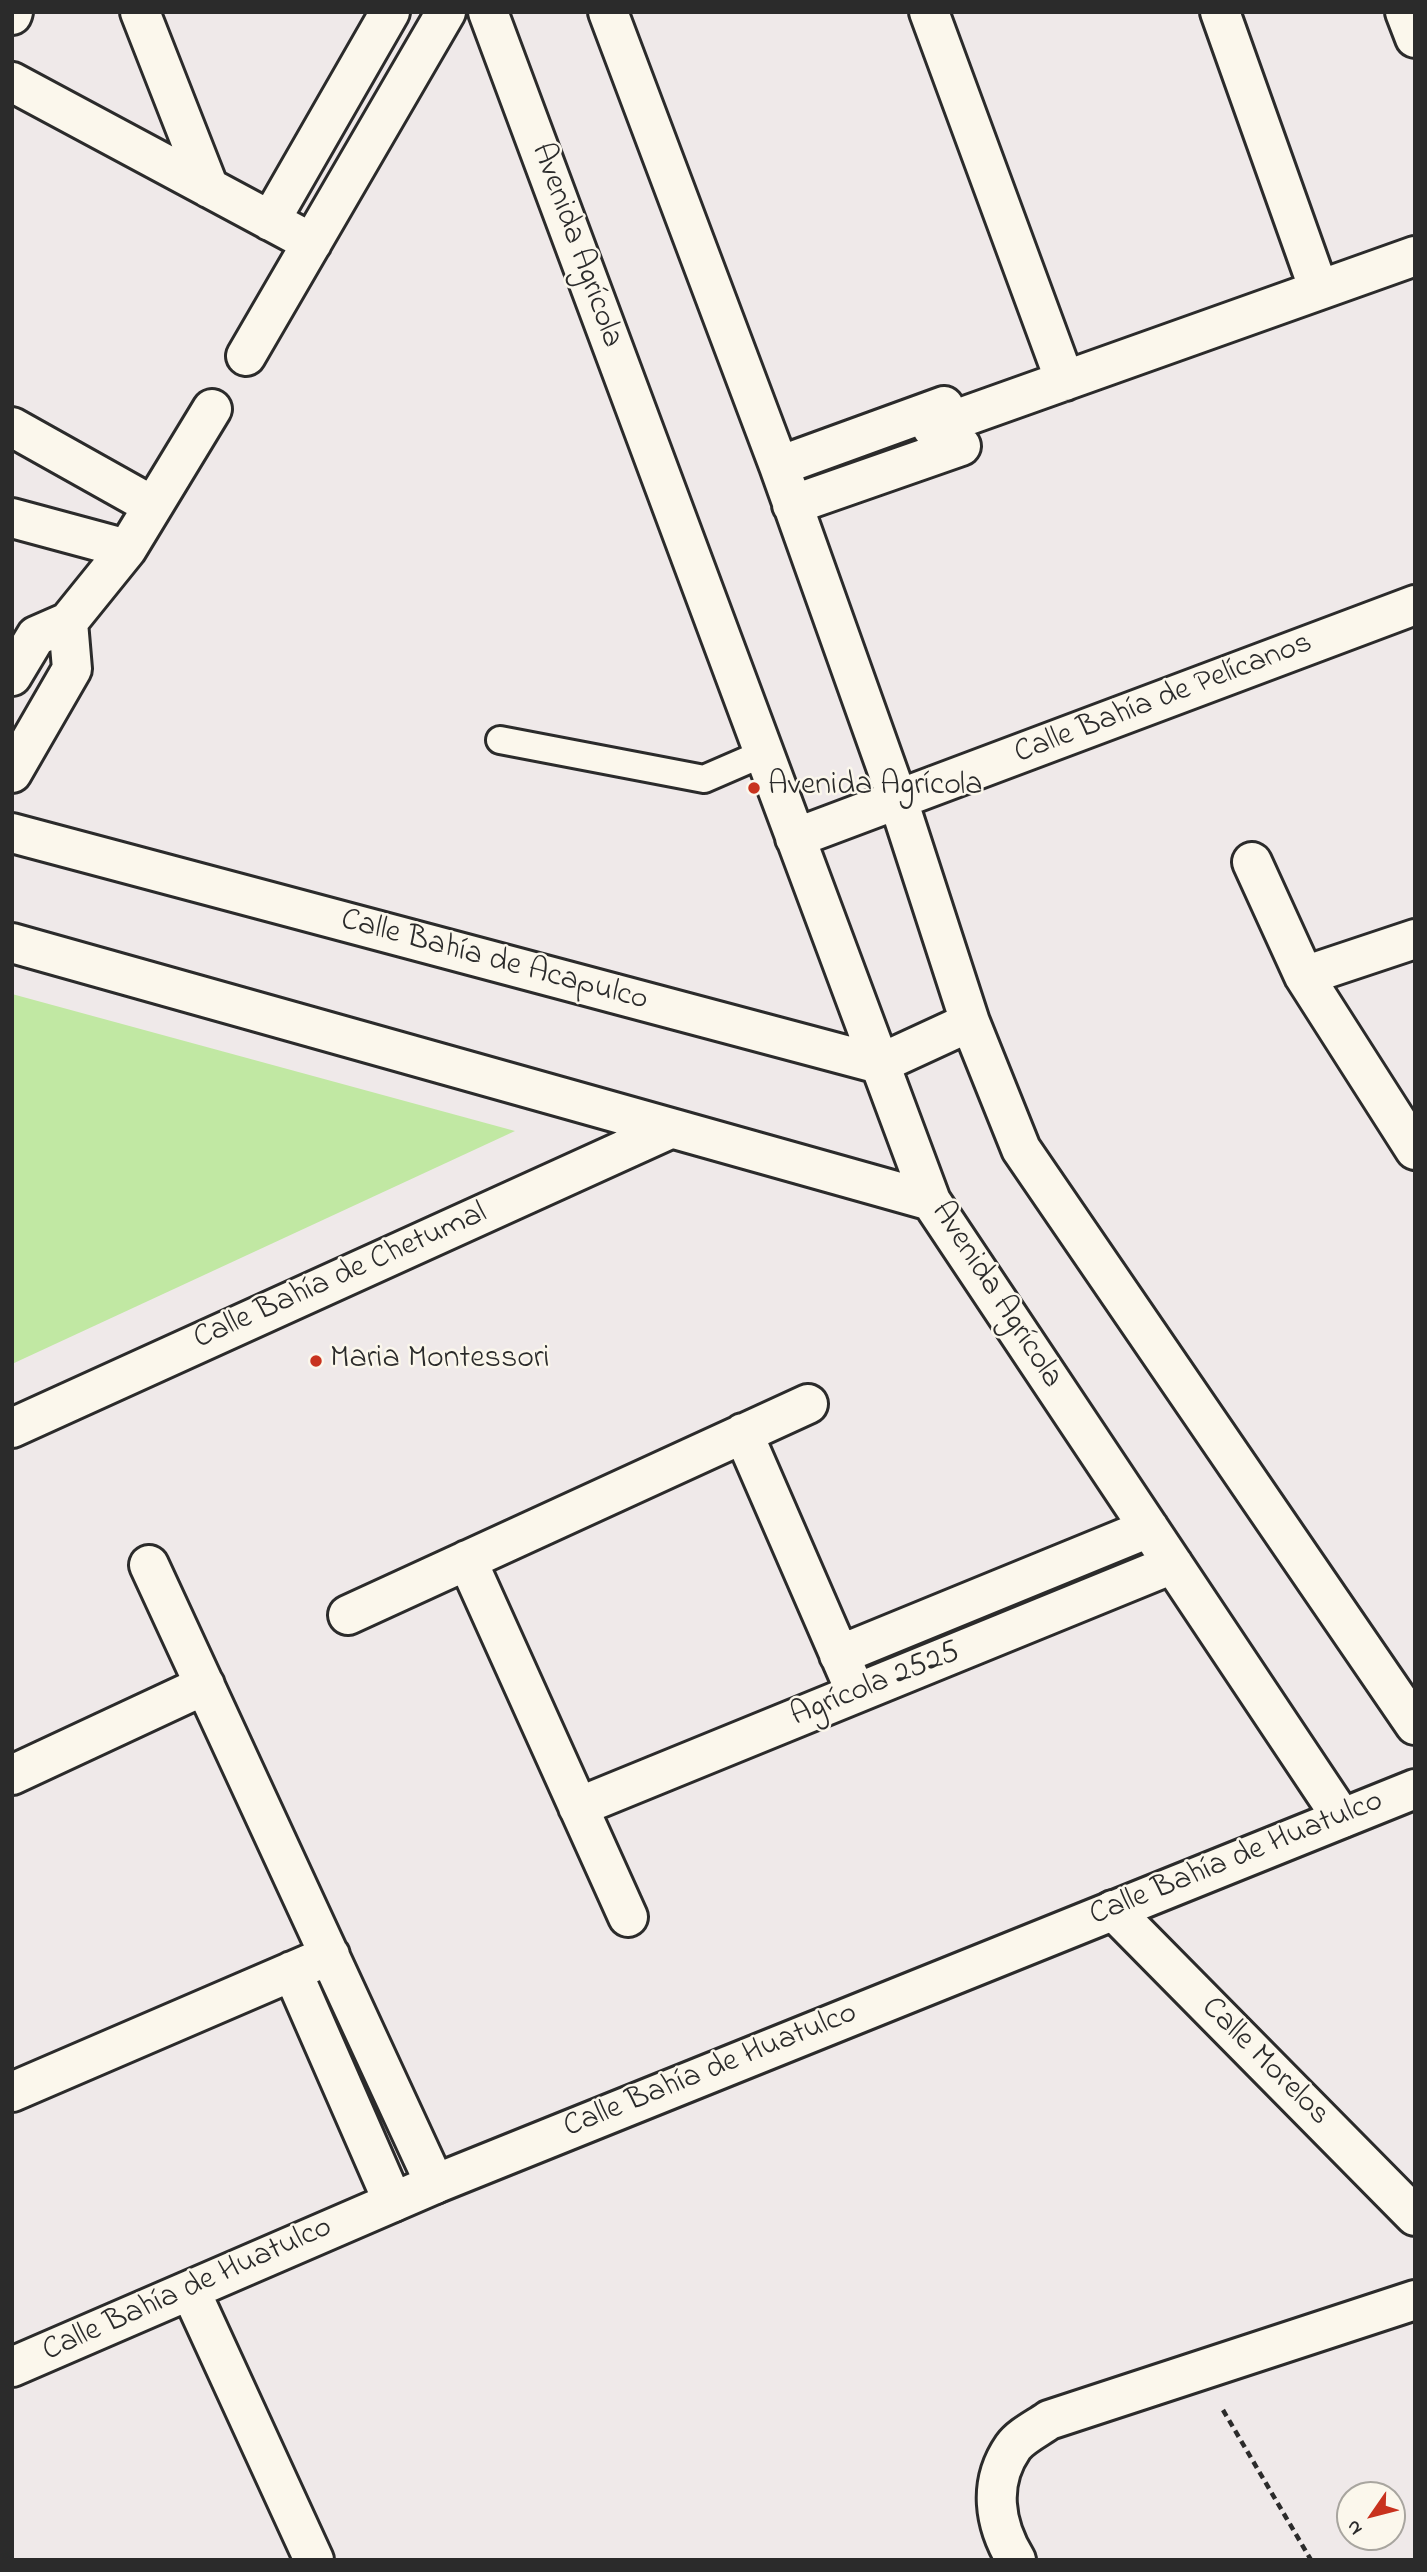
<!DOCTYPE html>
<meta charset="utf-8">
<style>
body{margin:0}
#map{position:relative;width:1427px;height:2572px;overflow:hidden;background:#efe9e9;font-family:"Indie Flower",sans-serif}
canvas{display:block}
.frame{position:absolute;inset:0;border:14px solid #2b2b2b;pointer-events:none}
.north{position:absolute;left:1336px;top:2481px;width:70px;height:70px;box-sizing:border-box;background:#fbf7ec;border:2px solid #a8a59f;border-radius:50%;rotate:235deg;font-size:19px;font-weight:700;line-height:28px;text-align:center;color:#2b2b2b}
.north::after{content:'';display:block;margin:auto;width:24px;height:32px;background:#c8321e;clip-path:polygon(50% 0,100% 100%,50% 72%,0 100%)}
</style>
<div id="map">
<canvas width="1427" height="2572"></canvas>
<div class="frame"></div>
<div class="north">N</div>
</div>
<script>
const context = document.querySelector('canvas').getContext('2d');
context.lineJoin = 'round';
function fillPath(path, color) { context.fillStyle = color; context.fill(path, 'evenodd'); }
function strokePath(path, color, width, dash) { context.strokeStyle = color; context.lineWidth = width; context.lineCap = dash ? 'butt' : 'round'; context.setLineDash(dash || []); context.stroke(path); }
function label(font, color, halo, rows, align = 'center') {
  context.font = font + ' "Indie Flower",sans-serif'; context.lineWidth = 5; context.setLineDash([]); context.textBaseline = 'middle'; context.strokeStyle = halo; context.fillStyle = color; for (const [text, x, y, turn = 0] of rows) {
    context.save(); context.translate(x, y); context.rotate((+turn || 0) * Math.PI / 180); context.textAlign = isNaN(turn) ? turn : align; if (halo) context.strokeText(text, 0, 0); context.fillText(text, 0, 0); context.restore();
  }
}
const green = new Path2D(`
 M12,994L515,1131L12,1364Z`);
const path = new Path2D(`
 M1223,2410L1311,2560`);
const service = new Path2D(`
 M500,740L704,779L764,753`);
const minor = new Path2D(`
 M140,12L209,188
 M488,12L931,1201L1342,1818
 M608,12L779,466L898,800L970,1022L1021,1149L1415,1725
 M929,12L1065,381
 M1220,12L1319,290
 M1405,12L1415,38
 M12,15L13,12
 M12,82L312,243
 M270,221L390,12
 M246,356L446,12
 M12,427L153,506
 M932,428L1415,256
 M779,466L944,406L938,417
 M792,505L961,446L943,435
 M12,518L127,549
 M12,676L36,636L68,622L127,549L212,409
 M12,773L72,669L68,622
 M12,833L879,1064L970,1022
 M795,838L1415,605
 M1252,862L1304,976L1415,1150
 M12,943L931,1201
 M1304,976L1415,939
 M12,1428L670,1129
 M743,1433L850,1679
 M467,1560L628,1917
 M149,1565L435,2184
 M348,1615L808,1404
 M839,1655L1149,1528
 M12,1775L205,1685
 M578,1807L1173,1564
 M1113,1910L1415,2216
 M292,1971L393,2202
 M12,2092L330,1955
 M1016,2560C994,2524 988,2483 1013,2447C1021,2436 1038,2428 1049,2420L1415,2300`);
const tertiary = new Path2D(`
 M190,2290L314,2560
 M12,2367L435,2184L1415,1789`);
const markers = [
 [754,788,7,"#c8321e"],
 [316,1361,7,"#c8321e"]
];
const streetNames = [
 ["Avenida Agrícola",575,246,70],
 ["Calle Bahía de Pelícanos",1164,700,-21],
 ["Calle Bahía de Acapulco",494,962,15],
 ["Calle Bahía de Chetumal",341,1278,-24],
 ["Avenida Agrícola",995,1296,57],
 ["Agrícola 2525",876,1686,-22],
 ["Calle Bahía de Huatulco",1237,1860,-22],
 ["Calle Morelos",1264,2063,45],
 ["Calle Bahía de Huatulco",711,2072,-22],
 ["Calle Bahía de Huatulco",188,2291,-24]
];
const poiNames = [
 ["Avenida Agrícola",768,788],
 ["Maria Montessori",330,1361]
];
fillPath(green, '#c1e8a3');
strokePath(service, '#2b2b2b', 32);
strokePath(minor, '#2b2b2b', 44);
strokePath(tertiary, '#2b2b2b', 44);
strokePath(path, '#2b2b2b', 4.5, [7, 5]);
strokePath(service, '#fbf7ec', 26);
strokePath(minor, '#fbf7ec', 38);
strokePath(tertiary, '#fbf7ec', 38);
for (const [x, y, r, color] of markers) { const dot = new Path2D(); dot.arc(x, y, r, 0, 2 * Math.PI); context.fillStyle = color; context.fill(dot); strokePath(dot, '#fbf7ec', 2.5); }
label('32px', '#2b2b2b', '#fbf7ec', streetNames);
label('32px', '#2b2b2b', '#fbf7ec', poiNames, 'left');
</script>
